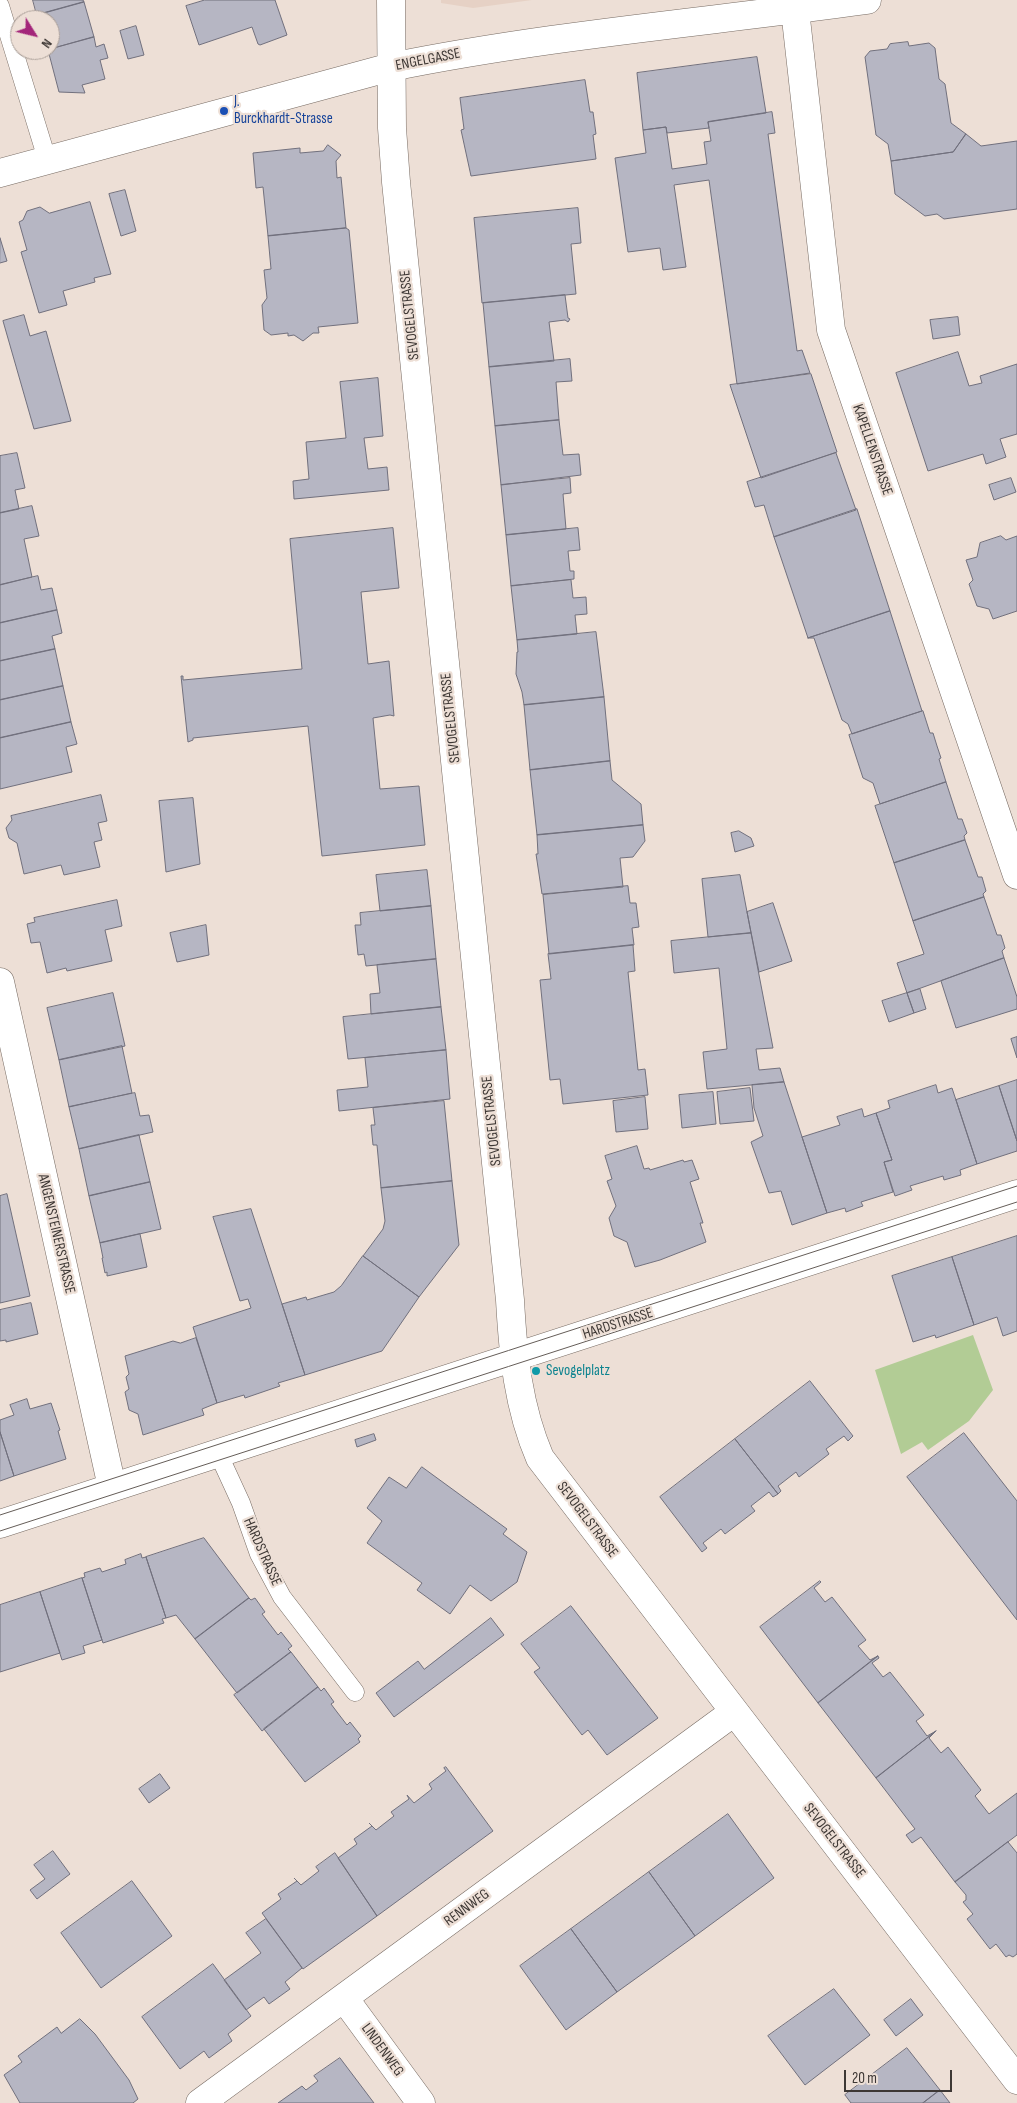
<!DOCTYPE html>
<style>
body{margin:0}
#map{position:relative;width:1017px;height:2103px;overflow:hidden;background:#eddfd6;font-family:"Sofia Sans Condensed",sans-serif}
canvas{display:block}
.north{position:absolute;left:10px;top:10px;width:50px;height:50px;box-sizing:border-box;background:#eddfd6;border:1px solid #a79c95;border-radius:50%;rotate:126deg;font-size:14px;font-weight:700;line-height:20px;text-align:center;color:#3d3734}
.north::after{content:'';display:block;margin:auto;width:18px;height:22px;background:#a3267a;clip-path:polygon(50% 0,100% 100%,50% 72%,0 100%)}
.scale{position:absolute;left:844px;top:2070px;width:108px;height:22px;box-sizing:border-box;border:2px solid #3d3734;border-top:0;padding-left:6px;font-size:15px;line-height:18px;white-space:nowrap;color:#3d3734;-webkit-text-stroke:4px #eddfd6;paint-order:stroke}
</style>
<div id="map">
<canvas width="1017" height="2103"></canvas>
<div class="north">N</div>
<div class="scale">20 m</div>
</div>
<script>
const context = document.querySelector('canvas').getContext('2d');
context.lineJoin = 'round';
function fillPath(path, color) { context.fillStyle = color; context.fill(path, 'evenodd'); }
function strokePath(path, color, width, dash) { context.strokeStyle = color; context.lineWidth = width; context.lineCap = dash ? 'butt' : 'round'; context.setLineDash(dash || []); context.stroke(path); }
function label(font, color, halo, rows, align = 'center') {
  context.font = font + ' "Sofia Sans Condensed",sans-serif'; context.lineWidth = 4.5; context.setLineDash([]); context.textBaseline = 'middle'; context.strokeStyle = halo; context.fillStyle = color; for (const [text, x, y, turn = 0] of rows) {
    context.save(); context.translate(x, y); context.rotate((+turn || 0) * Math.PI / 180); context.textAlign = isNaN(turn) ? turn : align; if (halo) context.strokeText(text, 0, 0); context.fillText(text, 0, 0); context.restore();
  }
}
const built = new Path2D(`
 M441,0H532L473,8L441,3Z`);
const green = new Path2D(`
 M973,1335L993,1390L969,1421L928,1450L922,1442L901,1454L875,1370Z`);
const building = new Path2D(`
 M33,0H83L84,2L37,15Z
 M205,0H275L287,35L260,45L258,44L252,27L199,45L186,6Z
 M84,2L94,37L50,49V20H39L37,15Z
 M136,26L144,55L128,59L120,31Z
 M94,37L96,47L104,44L108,58L100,60L105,79L82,85L85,93L59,92L48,50Z
 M908,42L909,46L929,43L935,48L939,79L945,84L951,123L966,134L953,152L891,161L888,144L876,135L865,57L870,51L887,49L890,44Z
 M757,57L766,113L708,122L709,128L667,133L666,127L643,130L637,73Z
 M585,80L590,112H593L596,134L593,135L596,159L471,176L461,130L464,129L460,98Z
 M772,112L775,133L768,134L797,351L802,350L810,373L737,384L709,180L674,185L686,267L663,270L660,248L628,252L615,158L646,153L643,130L666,127L672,169L707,164L704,142L711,141L708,122Z
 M966,134L981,146L1017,141V209L944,219L937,214L925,216L895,194L891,161L953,152Z
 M328,145L341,155L336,161L337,178L341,177L346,228L268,236L263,187L256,188L253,153L300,148V153L323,151Z
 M125,190L136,231L121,236L109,194Z
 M90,202L111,274L94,278L95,282L63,291L67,305L39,313L21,252L27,250L19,222L23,220L27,211L40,207L49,213Z
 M578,208L581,243L571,244L576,294L482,303L474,218Z
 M346,228L349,230L358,323L318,327L319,333H313L303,341L294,335L288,336V333L271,335L264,330L262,305L267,298L264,270L271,269L268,236Z
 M0,238L7,261L0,263Z
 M565,295L568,318L570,319L568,322L565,320L549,322L554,361L489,367L483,303Z
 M24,315L30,336L46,331L71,421L34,429L3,321Z
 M958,317L960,335L933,339L930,320Z
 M958,352L969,386L982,383L980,376L1017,364V434L1000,439L1006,457L986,464L983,454L928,471L896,373Z
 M570,359L572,381L556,382L559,420L495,426L489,367Z
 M811,374L837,452L761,478L730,385Z
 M378,378L383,436L364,438L368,469L387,467L389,490L294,499L293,481L309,479L306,442L346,438L340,382Z
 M559,420L563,455L579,454L581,475L501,485L495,426Z
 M17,453L25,488L15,490L19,509L0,513V456Z
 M836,453L856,510L774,537L764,505L755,507L747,482Z
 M570,478L571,493L563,494L566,529L506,535L501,485Z
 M1011,478L1016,492L994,500L989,485Z
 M32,506L39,536L24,539L32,577L0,585V513Z
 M857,509L890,611L808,638L774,537Z
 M393,528L399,588L361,592L368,664L389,661L394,716L390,715L373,718L380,789L419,786L425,845L322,856L308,726L193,738V740L188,742L181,676H183V680L302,669L290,539Z
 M578,528L580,550L568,551L570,571H574V579L511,586L506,535Z
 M1001,536L1006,540L1017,536V611L993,619L989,609L977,606L969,584L973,580L966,560L977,557L980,543Z
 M38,576L41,590L52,588L57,610L0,623V585Z
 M571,580L573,598L586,597L587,614L575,615L577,634L517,640L511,586Z
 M57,610L62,633L52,636L55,649L0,661V623Z
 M890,611L922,711L852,734L848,724L842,720L814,638H808Z
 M596,632L604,697L524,705L522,692L516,674L517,652H518L517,640Z
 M55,649L63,686L0,700V661Z
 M63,686L71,722L0,738V700Z
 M604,697L610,761L530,770L524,705Z
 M923,711L930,733H933L937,746L941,758L939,759L946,782L880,804L873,783L863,778L849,735Z
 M71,722L77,744L66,747L72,772L0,789V738Z
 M610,761L612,780L641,804L643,825L537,835L530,770Z
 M946,782L958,819H962L967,833L964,836L965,840L894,863L875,806Z
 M101,795L107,821L98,823L102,840L94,842L100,867L64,875L61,865L24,874L17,843L9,838L6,828L12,820L11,816Z
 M193,798L200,864L166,872L159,801Z
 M643,825L645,841L633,857L620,858L623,887L542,894L536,854H538L537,835Z
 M739,831L751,838L754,846L735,852L731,833Z
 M965,840L978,877H982L986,891L983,894L984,897L913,921L894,863Z
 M427,870L431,906L380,911L376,875Z
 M740,875L751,933L708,937L702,879Z
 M628,886L630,903H636L639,927L632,928L634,945L549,954L543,895Z
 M984,897L997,935H1001L1005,948L1002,951L1004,958L907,993L897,963L924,954L913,921Z
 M117,900L122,926L105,930L112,961L67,971L66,968L47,973L40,942L31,943L27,924L35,922L34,918Z
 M773,903L792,961L759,972L747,912Z
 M431,906L436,959L366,966L364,954L358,955L355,925H361L360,913Z
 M206,925L209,955L177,962L170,933Z
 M751,933L773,1048L756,1049L759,1070L780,1068L784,1082L707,1089L703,1052L727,1049L719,968L674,973L671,941Z
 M633,945L635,971L628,972L638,1070L645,1069L648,1095L563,1104L560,1079L550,1080L540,980L551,979L548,954Z
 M1004,958L1017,997V1009L956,1028L941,981Z
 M436,959L441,1007L371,1014L370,994L380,993L377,965Z
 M920,989L926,1009L914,1013L907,993Z
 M113,993L125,1046L59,1060L47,1008Z
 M907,993L914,1013L889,1022L882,1001Z
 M441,1007L446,1050L348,1059L343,1017Z
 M1017,1037V1058L1011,1039Z
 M122,1046L132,1093L69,1107L59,1060Z
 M446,1050L450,1099L339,1111L337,1090L368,1087L365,1058Z
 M1017,1080V1141L999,1086Z
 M784,1082L827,1213L792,1225L781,1191L769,1193L751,1142L763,1136L754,1108L752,1085Z
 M936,1085L938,1093L952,1088L977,1164L960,1170L961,1175L944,1180L943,1176L910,1186L912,1190L895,1196L884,1162L892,1160L876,1113L890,1108L888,1101Z
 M999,1086L1017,1141V1151L977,1164L956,1100Z
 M750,1088L754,1121L720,1124L717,1092Z
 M713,1092L716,1124L682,1128L679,1095Z
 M135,1093L140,1116L149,1115L153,1132L79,1149L69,1107Z
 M645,1097L648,1129L616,1132L613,1101Z
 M444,1101L452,1181L381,1188L377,1145H373L371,1125H375L373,1108Z
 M862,1109L864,1117L876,1113L892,1160L884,1162L893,1192L861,1202L863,1206L857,1208L846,1212L845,1208L827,1213L802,1137L840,1125L837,1117Z
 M139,1135L150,1182L89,1196L79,1149Z
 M637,1146L644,1169L649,1168L650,1170L683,1160L684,1162L692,1160L699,1179L690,1182L703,1223H700L706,1242L660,1260L635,1267L627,1242L614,1236L609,1218L616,1206L607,1181L612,1179L605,1156Z
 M452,1181L459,1245L419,1297L363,1256L383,1229L385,1221L381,1188Z
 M150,1182L161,1229L100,1243L89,1196Z
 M7,1194L30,1296L0,1303V1196Z
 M251,1209L305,1375L278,1383L280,1386L245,1398L244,1395L217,1403L193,1327L251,1308L248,1299L240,1301L213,1217Z
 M140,1234L147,1267L107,1276V1272L105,1273L102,1258H103L100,1243Z
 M1017,1236V1331L1003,1336L997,1317L974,1325L952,1257Z
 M363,1256L419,1297L382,1351L305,1375L282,1304L306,1297L307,1300L334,1292L341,1286Z
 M952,1257L974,1325L936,1338L935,1335L913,1342L892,1276Z
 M31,1303L38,1334L6,1342V1340L0,1341V1310Z
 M196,1338L217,1403L202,1409L204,1415L143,1435L138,1414L129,1410L125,1392L129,1389L126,1377L129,1374L125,1356L173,1341L180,1343Z
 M810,1381L853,1436L848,1441L844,1436L826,1449L829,1454L799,1477L796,1472L778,1486L781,1491L778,1494L735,1439Z
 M27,1399L30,1409L51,1403L60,1430L58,1431L66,1459L14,1476L0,1432V1420L14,1415L10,1405Z
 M0,1432L14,1476L0,1481Z
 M964,1433L1017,1501V1620L907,1477Z
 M374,1434L376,1440L357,1447L355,1440Z
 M735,1439L778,1494L773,1497L769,1492L751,1506L755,1511L725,1534L721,1529L703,1543L707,1548L702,1552L660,1497Z
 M422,1467L507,1529L503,1534L527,1552L517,1582L491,1601L470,1585L450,1614L417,1590L422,1583L367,1543L382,1521L367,1508L389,1477L406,1488Z
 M204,1538L249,1598L195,1639L176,1615L166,1618L146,1557Z
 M141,1554L142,1558L146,1557L166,1618L162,1619L164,1623L103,1643L82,1578L85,1577L84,1573L100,1568L102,1572L126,1564L125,1560Z
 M82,1578L102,1640L83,1646L85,1653L62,1660L40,1592Z
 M820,1581L821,1582L814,1588L825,1602L832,1597L866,1640L858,1646L870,1660L878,1656L818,1703L760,1627Z
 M40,1592L60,1653L0,1672V1605Z
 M249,1598L251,1600L255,1598L265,1612L262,1614L278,1635L281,1632L292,1646L288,1649L291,1652L237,1693L195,1639Z
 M571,1606L658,1718L607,1755L588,1730L582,1735L534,1672L540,1668L521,1644Z
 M491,1618L504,1635L394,1717L376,1693L418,1661L424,1669Z
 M291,1652L318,1687L262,1731L234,1695Z
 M878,1656L879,1658L872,1663L883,1677L890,1672L924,1715L916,1721L927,1736L936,1731L876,1778L818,1703Z
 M318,1687L321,1691L324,1688L334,1702L331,1704L337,1712L347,1725L350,1722L361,1736L358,1739L360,1742L305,1782L264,1729Z
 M936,1731L929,1738L941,1753L948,1747L981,1790L975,1796L989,1814L1017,1793V1835L955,1882L921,1837L912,1843L906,1835L915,1829L876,1778Z
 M446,1767L493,1831L377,1916L338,1858L357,1844L354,1839L372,1826L369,1823L376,1830L394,1816L391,1812L409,1799L407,1795L414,1803L432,1789L429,1784L446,1771L444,1768Z
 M160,1774L170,1788L149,1803L139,1789Z
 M728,1814L774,1878L695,1936L649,1872Z
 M1008,1842L1017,1853V1954L1013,1957L1009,1955L1006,1957L996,1944L990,1949L967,1919L973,1914L963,1902L966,1900V1895L955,1882Z
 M53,1851L70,1874L37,1899L30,1890L45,1879L34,1865Z
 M335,1853L377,1916L303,1969L262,1913L281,1899L278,1894L297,1881L294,1878L301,1885L319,1871L316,1867Z
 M649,1872L695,1936L617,1992L571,1929Z
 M132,1881L172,1936L101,1988L61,1933Z
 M266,1919L302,1968L285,1982L290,1989L269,2004L264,1997L246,2010L224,1980L261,1953L246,1933Z
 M571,1929L617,1992L566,2030L520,1966Z
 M213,1964L251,2016L228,2034L232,2041L209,2058L204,2051L180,2069L142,2017Z
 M834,1989L870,2035L805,2085L768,2036Z
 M911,1999L923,2015L896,2036L884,2020Z
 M80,2019L95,2034L129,2080L138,2099L133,2103H20L4,2075L22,2062L18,2056L57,2027L61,2033Z
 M907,2048L940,2090L923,2103H851L845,2095Z
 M340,2058L374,2103H278L302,2086L306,2090L318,2081L314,2076Z
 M940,2090L950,2103H923Z`);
const service = new Path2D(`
 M0,6L47,159
 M218,1453L241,1503L259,1554L282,1597L355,1692`);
const minor = new Path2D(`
 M391,0L392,128L396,182L510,1300C513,1354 518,1407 540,1458L1017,2080
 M795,10L831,330L1017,875
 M0,173L391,67C548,35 708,22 867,0
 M0,982L112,1487
 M344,1998L421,2103
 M200,2103L734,1712`);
const tertiary = new Path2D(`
 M0,1524L1017,1194`);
const tram = new Path2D(`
 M0,1515L1017,1186
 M0,1531L1017,1202`);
const markers = [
 [224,111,5,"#1a4fb4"],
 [536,1371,5,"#0f9aa8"]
];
const streetNames = [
 ["ENGELGASSE",428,60,-11],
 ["SEVOGELSTRASSE",410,315,-96],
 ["KAPELLENSTRASSE",872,450,71],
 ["SEVOGELSTRASSE",451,718,-96],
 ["SEVOGELSTRASSE",492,1121,-96],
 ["ANGENSTEINERSTRASSE",56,1234,77],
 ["HARDSTRASSE",618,1324,-18],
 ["SEVOGELSTRASSE",587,1520,53],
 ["HARDSTRASSE",262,1552,66],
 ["SEVOGELSTRASSE",834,1841,52],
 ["RENNWEG",467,1908,-36],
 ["LINDENWEG",382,2050,54]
];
const transitNames = [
 ["J.",234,102],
 ["Burckhardt-Strasse",234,119]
];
const cultureNames = [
 ["Sevogelplatz",546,1371]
];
fillPath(built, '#e6d1c5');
fillPath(green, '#b2cc95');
fillPath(building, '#b6b6c3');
strokePath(building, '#71707d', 1);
strokePath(service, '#776b63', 19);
strokePath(minor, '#776b63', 29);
strokePath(tertiary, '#776b63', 29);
strokePath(service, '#fff', 18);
strokePath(minor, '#fff', 28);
strokePath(tertiary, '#fff', 28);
strokePath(tram, '#655d58', 1);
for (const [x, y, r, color] of markers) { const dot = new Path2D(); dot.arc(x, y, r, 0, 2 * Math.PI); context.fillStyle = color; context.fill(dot); strokePath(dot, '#eddfd6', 2); }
label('15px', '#3d3734', '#eddfd6', streetNames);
label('15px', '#164399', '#eddfd6', transitNames, 'left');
label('15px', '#0d838f', '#eddfd6', cultureNames, 'left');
</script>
